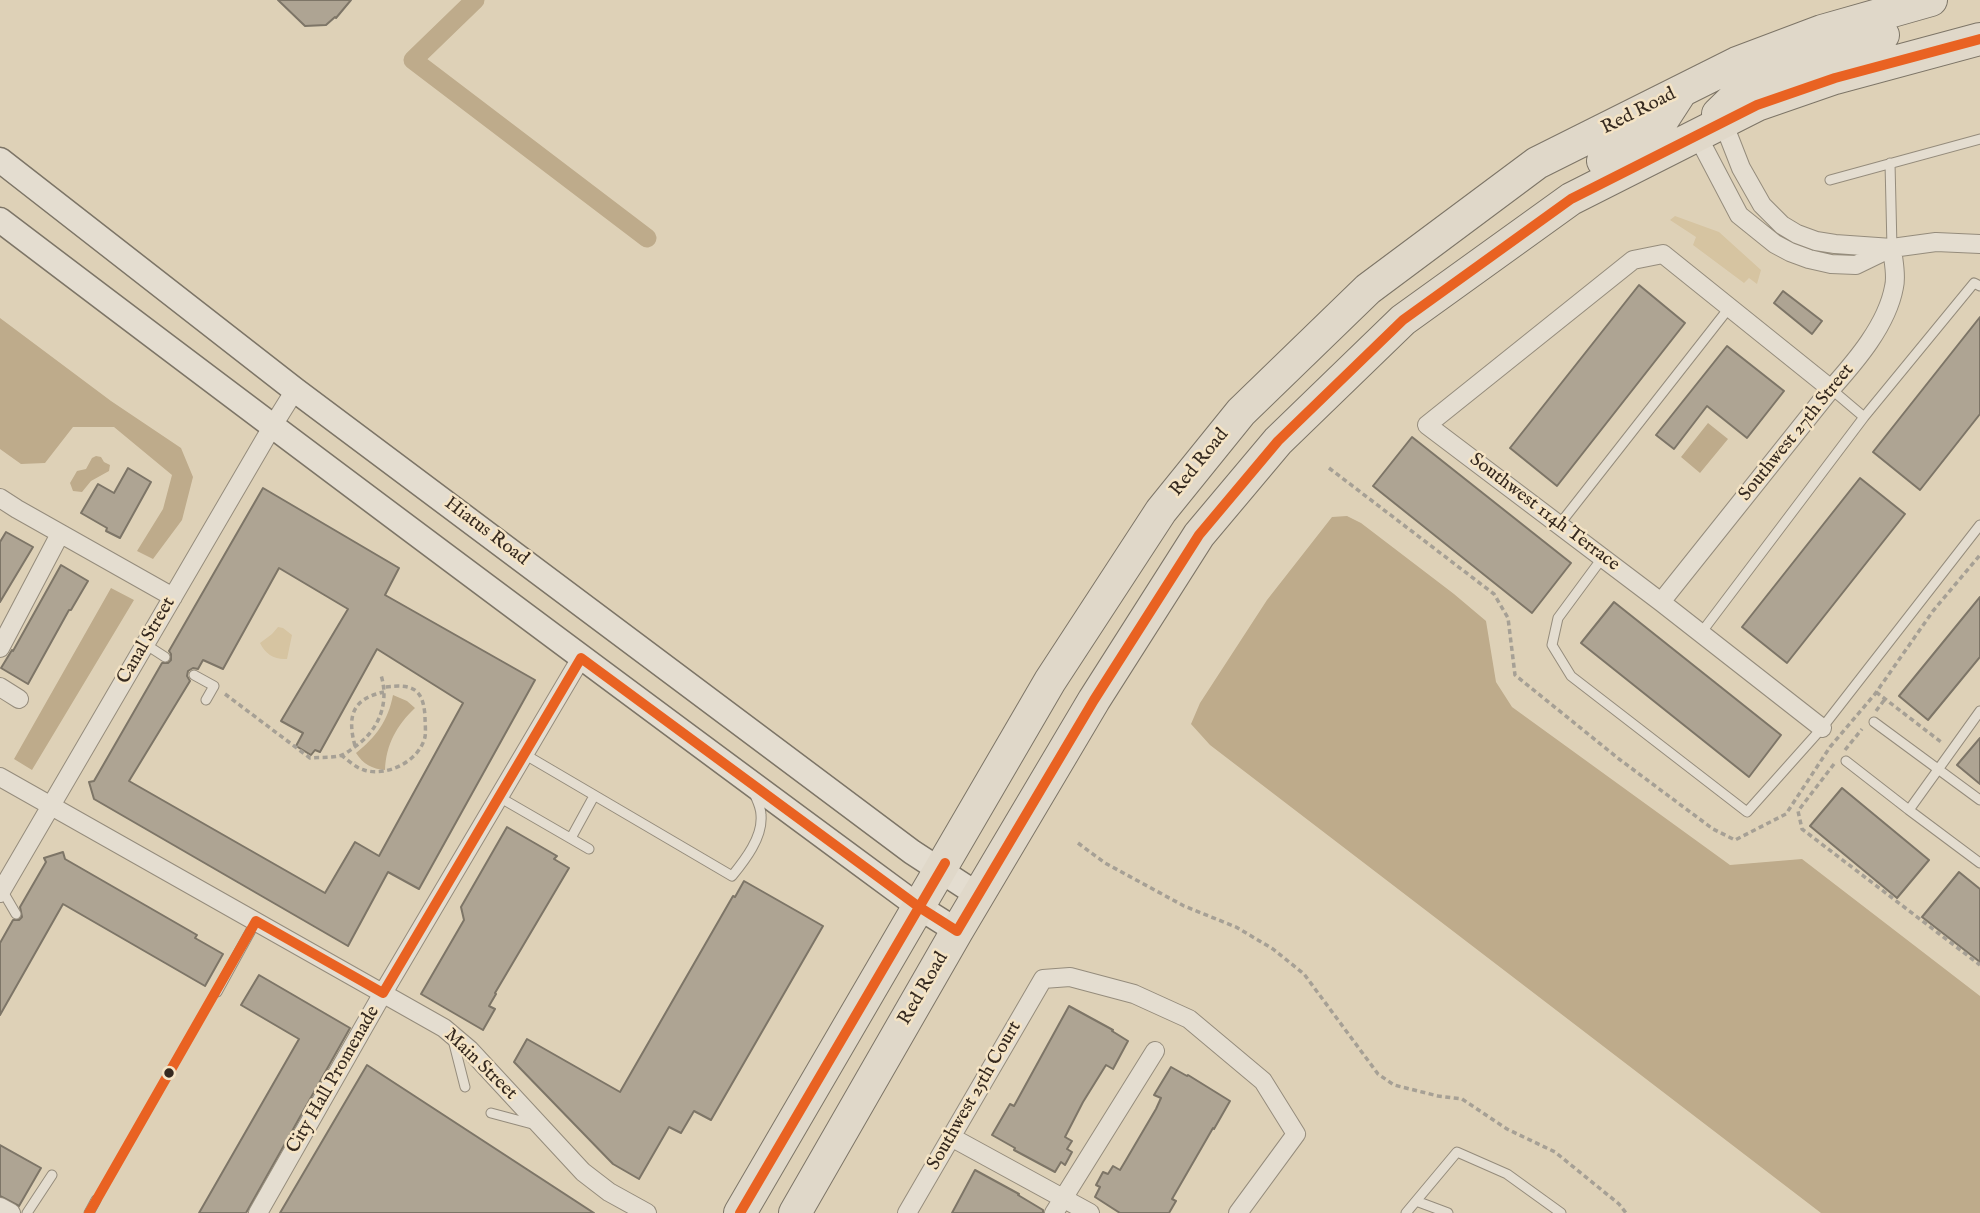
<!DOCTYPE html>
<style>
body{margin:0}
canvas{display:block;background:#ded1b7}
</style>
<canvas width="1980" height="1213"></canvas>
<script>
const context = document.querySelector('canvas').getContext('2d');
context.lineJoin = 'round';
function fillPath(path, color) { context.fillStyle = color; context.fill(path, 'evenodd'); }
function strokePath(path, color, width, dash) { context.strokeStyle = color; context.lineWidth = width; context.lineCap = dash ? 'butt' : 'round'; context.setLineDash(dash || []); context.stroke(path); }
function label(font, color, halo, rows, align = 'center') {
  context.font = font + ' "IM FELL English",serif'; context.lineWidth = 5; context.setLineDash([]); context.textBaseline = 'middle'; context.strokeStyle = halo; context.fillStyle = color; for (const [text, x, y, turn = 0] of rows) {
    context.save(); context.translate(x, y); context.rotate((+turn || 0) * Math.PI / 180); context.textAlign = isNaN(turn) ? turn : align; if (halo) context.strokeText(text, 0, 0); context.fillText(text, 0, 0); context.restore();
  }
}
const green = new Path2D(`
 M1675,216L1719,232L1761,270L1757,284L1749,278L1744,283L1693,245L1696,237L1670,220Z
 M278,627L283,628L292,635L287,659C275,660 265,654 260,643L272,634Z`);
const water = new Path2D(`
 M0,318L111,401L181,448L193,477L182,520L153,559L137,551L163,509L172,475L114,427H73L45,463L21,464L0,449Z
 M1708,423L1728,439L1700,473L1681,457Z
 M96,456L101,457L104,462L110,465L109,471L91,481L82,492L73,491L70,483L77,471L86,469L92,458Z
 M1347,516L1361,523L1454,594L1486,621L1496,682L1512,707L1730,865L1802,859L1980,996V1213H1821L1210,745L1191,724L1200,703L1267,600L1332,517Z
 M111,588L134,600L32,770L14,759Z
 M393,695L407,701L415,708C397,725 386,744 385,770C372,769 363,764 356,753C376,737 388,721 393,695Z`);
const canal = new Path2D(`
 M475,0L413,60L647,238`);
const building = new Path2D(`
 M278,0H351L336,18L335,17L326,25L305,26Z
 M1639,285L1685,323L1557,486L1510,448Z
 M1783,291L1822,321L1812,334L1774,303Z
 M1980,317V414L1920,490L1873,452Z
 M1727,346L1784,391L1747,438L1707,406L1674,449L1656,435Z
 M1412,437L1571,563L1532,613L1373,486Z
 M128,468L151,482L120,538L106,531L107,528L81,513L98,484L114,493Z
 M1860,478L1905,514L1787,663L1742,627Z
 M263,488L399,568L385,595L535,680L419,889L388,872L348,946L94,799L89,782L94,781L162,663H168L171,660V654L169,651ZM279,568L348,609L281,721L303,733L296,746L311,755L315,750L320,752L377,649L463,703L379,856L355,842L325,893L129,781L190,681L187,676L188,671L193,668L198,669L203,660L223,669Z
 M6,532L33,547L0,602V542Z
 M61,565L88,581L71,610H69L28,684L1,668L12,650L13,651Z
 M1980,597V657L1928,720L1899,696Z
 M1614,602L1781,735L1749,777L1581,643Z
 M1980,738V784L1957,765Z
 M1842,788L1929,860L1897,898L1810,826Z
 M507,827L557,856L554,859L569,868L495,993L496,994L489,1006L495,1009L483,1030L421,994L464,920L461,907Z
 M63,852L65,859L197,935L195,938L223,954L205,986L63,904L0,1015V943L13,920H19L22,917L20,907L46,862L44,858Z
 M1959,872L1980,889V962L1922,917Z
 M744,881L823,926L711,1120L694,1111L681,1133L669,1127L639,1179L613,1164L514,1062L527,1039L620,1092L733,896L735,897Z
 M259,975L350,1028L246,1213H199L299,1039L241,1005Z
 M1069,1006L1113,1030L1112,1031L1128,1041L1113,1069L1106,1065L1083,1102L1065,1137L1072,1141L1067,1149L1072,1152L1065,1165L1061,1162L1055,1172L1014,1150L1015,1148L992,1135L1010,1104L1014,1106Z
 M367,1065L594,1213H280Z
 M1171,1067L1187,1076L1188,1075L1230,1101L1214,1129L1213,1128L1172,1199L1176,1201L1169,1213H1120L1095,1197L1100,1187L1096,1185L1103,1172L1108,1174L1113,1166L1120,1170L1126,1160L1156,1109L1161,1098L1154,1095Z
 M0,1145L41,1168L19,1206L0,1196Z
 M975,1170L1019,1194L1018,1195L1043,1210V1213H952Z`);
const path = new Path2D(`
 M1329,468L1494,594L1508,618L1515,675L1619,759L1713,829L1735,840L1786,814L1830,747L1875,694L1933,611L1980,555
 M1876,692L1941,742
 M225,694L310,758C320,757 330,758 339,756C344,755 349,751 353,748C378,732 390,704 381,675
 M1876,711L1885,699
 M355,746C347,716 352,699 384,692
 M1845,750L1862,729
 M341,755C348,760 356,768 364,770C386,777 419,762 425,737C426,731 425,723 425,716C423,687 411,684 385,687
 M1834,764L1798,811L1802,829L1980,965
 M1078,843L1105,863L1184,906L1236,927L1273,949L1304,974L1378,1074L1394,1085L1438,1096L1462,1099L1507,1129L1555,1152L1619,1204L1626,1213`);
const lane = new Path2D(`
 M1890,163L1892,248
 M1830,180L1980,139
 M1864,417L1974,283L1980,286
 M1559,525L1729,308
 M1603,557L1558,618L1552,645L1571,676L1747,812L1822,728L1980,525
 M1701,633L1864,417L1831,389
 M145,644L165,657
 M194,675L214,686L206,700
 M1980,711L1909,810L1980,863
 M1874,722L1980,800
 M524,754L732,876C745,860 763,837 761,815C761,807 757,800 754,793
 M1846,761L1909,810
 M499,797L589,849
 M571,838L594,796
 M2,890L16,914
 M217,992L256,921
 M453,1040L465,1087
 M491,1113L536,1125
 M1416,1201L1448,1213
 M27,1213L52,1175
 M89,1213L96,1200
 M1406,1213L1457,1152L1507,1174L1561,1213`);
const street = new Path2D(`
 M1723,122L1741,168L1762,205L1782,225L1797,234L1816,241L1835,244L1892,248L1936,242L1980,244
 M1697,135L1739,215L1775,244L1790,252L1809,259L1831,264L1856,265L1889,249
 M0,498L17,509L173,597
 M1661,602L1831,389C1856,361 1887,325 1894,287C1897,275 1893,260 1892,248
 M0,648L60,534
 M0,687L19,699
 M1822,728L1661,602L1427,425L1633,260L1663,254L1831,389
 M0,777L444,1028L470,1050L583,1172L609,1192L647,1213
 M0,893L272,427L295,390
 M951,1137L1090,1213
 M0,1207L11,1213
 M258,1213L383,993L581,658
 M907,1213L1043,979L1070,977L1134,994L1189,1019L1263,1081L1296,1134L1238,1213
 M1054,1213L1155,1051`);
const secondary = new Path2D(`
 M0,160L295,390L912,852L978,895
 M0,220C304,451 611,680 919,907L957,931`);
const highway = new Path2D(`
 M1718,114L1754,79L1883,35
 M1603,161L1656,130L1680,93
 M740,1213L1050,681L1161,511L1241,412L1368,289L1537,163L1737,63L1822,31L1931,0
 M795,1213L957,931L1094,700L1199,535L1278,441L1403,320L1571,199L1757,105L1835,78L1980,39`);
const bus1 = new Path2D(`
 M89,1213L256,921L383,993L581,658L919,907L957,931L1094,700L1199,535L1278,441L1403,320L1571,199L1757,105L1835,78L1980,39
 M740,1213L945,863`);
const markers = [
 [169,1073,6,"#35291f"]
];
const streetNames = [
 ["Red Road",1639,112,-27],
 ["Southwest 27th Street",1797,433,-51],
 ["Red Road",1200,463,-51],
 ["Southwest 114h Terrace",1544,513,37],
 ["Hiatus Road",486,532,37],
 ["Canal Street",147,641,-60],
 ["Red Road",924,989,-60],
 ["Main Street",480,1065,44],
 ["City Hall Promenade",334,1080,-60],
 ["Southwest 25th Court",975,1096,-60]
];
fillPath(green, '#d6c4a1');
fillPath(water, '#beab8b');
strokePath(canal, '#beab8b', 19);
fillPath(building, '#aea493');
strokePath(building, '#7d7567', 2);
strokePath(lane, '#958c7c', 11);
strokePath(street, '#958c7c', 20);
strokePath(secondary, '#7d7567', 27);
strokePath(highway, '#7d7567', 34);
strokePath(path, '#a6a095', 3.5, [5, 3.5]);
strokePath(lane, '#e4ddd0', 9);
strokePath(street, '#e4ddd0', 18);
strokePath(secondary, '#e4ddd0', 24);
strokePath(highway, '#e0d8c9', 32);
strokePath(bus1, '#e96222', 10);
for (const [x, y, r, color] of markers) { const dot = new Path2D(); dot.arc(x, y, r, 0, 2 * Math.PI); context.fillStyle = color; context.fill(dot); strokePath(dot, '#f5e4c5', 2.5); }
label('19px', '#35291f', '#f5e4c5', streetNames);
</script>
